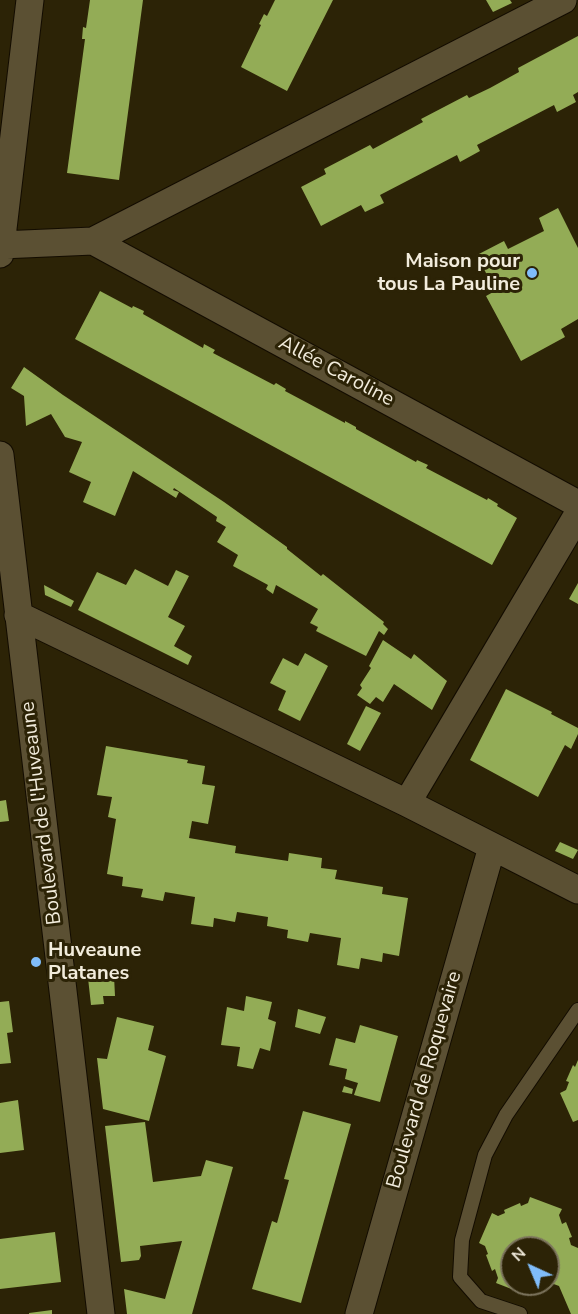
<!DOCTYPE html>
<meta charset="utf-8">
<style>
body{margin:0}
#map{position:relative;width:578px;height:1314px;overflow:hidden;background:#2c2306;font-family:"Nunito Sans",sans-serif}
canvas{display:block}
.north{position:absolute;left:500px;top:1236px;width:60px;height:60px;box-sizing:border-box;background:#2c2306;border:2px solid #7b735c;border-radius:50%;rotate:316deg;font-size:16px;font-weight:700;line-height:24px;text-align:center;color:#f2ecdc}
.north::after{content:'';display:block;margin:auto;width:21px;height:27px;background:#80bdfa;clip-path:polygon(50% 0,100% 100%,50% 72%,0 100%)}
</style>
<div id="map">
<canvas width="578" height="1314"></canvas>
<div class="north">N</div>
</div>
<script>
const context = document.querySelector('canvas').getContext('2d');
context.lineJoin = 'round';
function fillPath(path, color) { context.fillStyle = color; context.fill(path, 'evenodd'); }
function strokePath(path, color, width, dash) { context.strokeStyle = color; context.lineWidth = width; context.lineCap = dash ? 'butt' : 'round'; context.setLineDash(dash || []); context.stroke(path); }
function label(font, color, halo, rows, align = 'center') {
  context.font = font + ' "Nunito Sans",sans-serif'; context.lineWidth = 6; context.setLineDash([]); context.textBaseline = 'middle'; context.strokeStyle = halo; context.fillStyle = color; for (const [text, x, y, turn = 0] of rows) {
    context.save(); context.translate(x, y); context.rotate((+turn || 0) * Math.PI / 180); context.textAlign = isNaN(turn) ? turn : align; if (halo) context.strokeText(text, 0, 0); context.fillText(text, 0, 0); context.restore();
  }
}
const building = new Path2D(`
 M90,0H143L119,180L67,173L85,39H82L83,27L86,28Z
 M275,0H333L287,91L241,67L261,25L259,24L264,14L267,16Z
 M486,0H510L512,3L493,12Z
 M578,36V92L573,95L576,102L557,112L554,105L477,145L480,151L460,162L457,155L380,195L384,203L365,212L361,205L321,226L301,187L326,174L324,169L370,145L373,149L423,122L421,119L467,95L469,98L490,88L519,72L518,68Z
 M558,208L578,248V319L561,329L565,337L521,361L486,296L495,291L477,255L504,241L508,249L544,231L539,218Z
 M100,291L132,308L133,306L144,311L143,314L203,348L204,344L215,350L213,353L274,385L276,383L286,389L285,391L345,423V421L356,427V429L416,462L417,460L428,465L426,468L487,500L488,498L498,504L497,506L517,518L492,565L75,339Z
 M24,367L63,395L224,502L287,547V549L321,576L323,574L384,622L383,624L388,629L384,635L379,631L366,656L316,631L318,627L310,623L318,609L276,585L273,594L266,589L268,585L233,566L238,555L217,542L226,527L216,521L217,517L174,488L173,490L179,492L176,498L133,471L115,516L83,502L91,482L69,472L82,442L65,437L51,414L26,426L24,396L11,388Z
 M135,569L168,586L176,570L189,576L168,617L185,626L174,646L192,656L188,665L78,610L97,572L126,585Z
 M578,583V604L569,599Z
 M44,585L74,601L71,607L45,595Z
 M383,640L411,659L414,654L447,681L432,710L394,684L383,702L376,697L370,704L357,695L362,688L360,685L371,668L369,666Z
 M305,653L328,666L300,721L278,710L286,691L270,683L283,658L298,666Z
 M506,689L552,712L551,714L578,728V734L571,749L565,745L538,797L470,760Z
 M366,706L381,713L360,751L347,744Z
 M106,746L188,760L187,763L205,766L202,784L215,786L208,824L192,821L189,838L236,846L235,853L288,861L289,853L322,858L321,868L337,870L335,879L383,887L382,894L408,898L399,956L383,953L382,962L361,958L359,969L337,965L341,938L310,933L308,942L287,938L288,930L267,926L268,917L237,912L235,922L214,918L213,927L191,924L195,897L165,892L163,901L141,897L143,889L122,886L123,877L107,874L116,819L108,817L112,797L97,795Z
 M6,800L9,821L0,822V801Z
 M560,842L578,850L573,859L555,851Z
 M87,969L114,976L115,996H103L104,1004L91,1005Z
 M246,996L272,1002L268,1019L276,1022L270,1051L260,1048L253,1069L237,1066L240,1047L221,1045L227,1007L244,1011Z
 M9,1001L13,1032L7,1033L11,1063L0,1064V1002Z
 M298,1009L326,1017L320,1034L295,1027Z
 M117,1017L154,1026L148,1050L166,1056L149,1121L103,1109L97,1058L107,1059Z
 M360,1025L398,1036L380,1102L354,1095L358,1083L345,1079L347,1069L329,1065L336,1038L355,1043Z
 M578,1060V1120L573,1122L560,1093L566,1090L569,1082L566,1081L573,1065L575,1067Z
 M344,1086L353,1089L352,1094L342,1092Z
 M18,1100L24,1150L0,1153V1103Z
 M303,1111L351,1124L301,1303L252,1289L272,1221L277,1223L289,1180L284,1179Z
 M145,1122L153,1182L201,1176L206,1160L233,1167L192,1314H127L124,1289L165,1299L182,1241L140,1246L141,1256L139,1260L121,1262L105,1126Z
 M530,1197L562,1209L559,1215L562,1224L566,1222L572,1237L569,1238L571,1245L578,1248V1314H571L559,1286L551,1283L538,1289L537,1286L529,1289L527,1295L496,1283L498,1278L495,1269L492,1271L486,1255L488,1254L485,1246L479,1243L492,1213L498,1216L505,1213L504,1210L520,1203L521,1206L528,1203ZM512,1248H548V1284H512Z
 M55,1232L61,1282L0,1289V1239Z
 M52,1310V1314H29V1313Z`);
const service = new Path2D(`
 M520,1314L481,1301L460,1277L462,1240L485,1155L506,1115L578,1010`);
const minor = new Path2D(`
 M93,241L578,504
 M1,245L93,241L563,0
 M0,254L30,0
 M0,455L101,1314
 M18,615L407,803L578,890
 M407,803L578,514
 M359,1314L492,847`);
const markers = [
 [532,273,6,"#80bdfa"],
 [36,962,6,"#80bdfa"]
];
const poiNames = [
 ["Maison pour",520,262],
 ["tous La Pauline",520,285],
 ["Huveaune",48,951,"left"],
 ["Platanes",48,974,"left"]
];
const streetNames = [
 ["Allée Caroline",336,372,28],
 ["Boulevard de l'Huveaune",42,813,-97],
 ["Boulevard de Roquevaire",425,1080,-74]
];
fillPath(building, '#93ac56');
strokePath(service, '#130c00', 16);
strokePath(minor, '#130c00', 29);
strokePath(service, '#5b5033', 14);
strokePath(minor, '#5b5033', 27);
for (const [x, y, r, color] of markers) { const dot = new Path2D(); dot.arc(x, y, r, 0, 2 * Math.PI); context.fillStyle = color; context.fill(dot); strokePath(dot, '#2c2306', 2); }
label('bold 20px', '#f2ecdc', '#2c2306', poiNames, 'right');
label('20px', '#f2ecdc', '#2c2306', streetNames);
</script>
